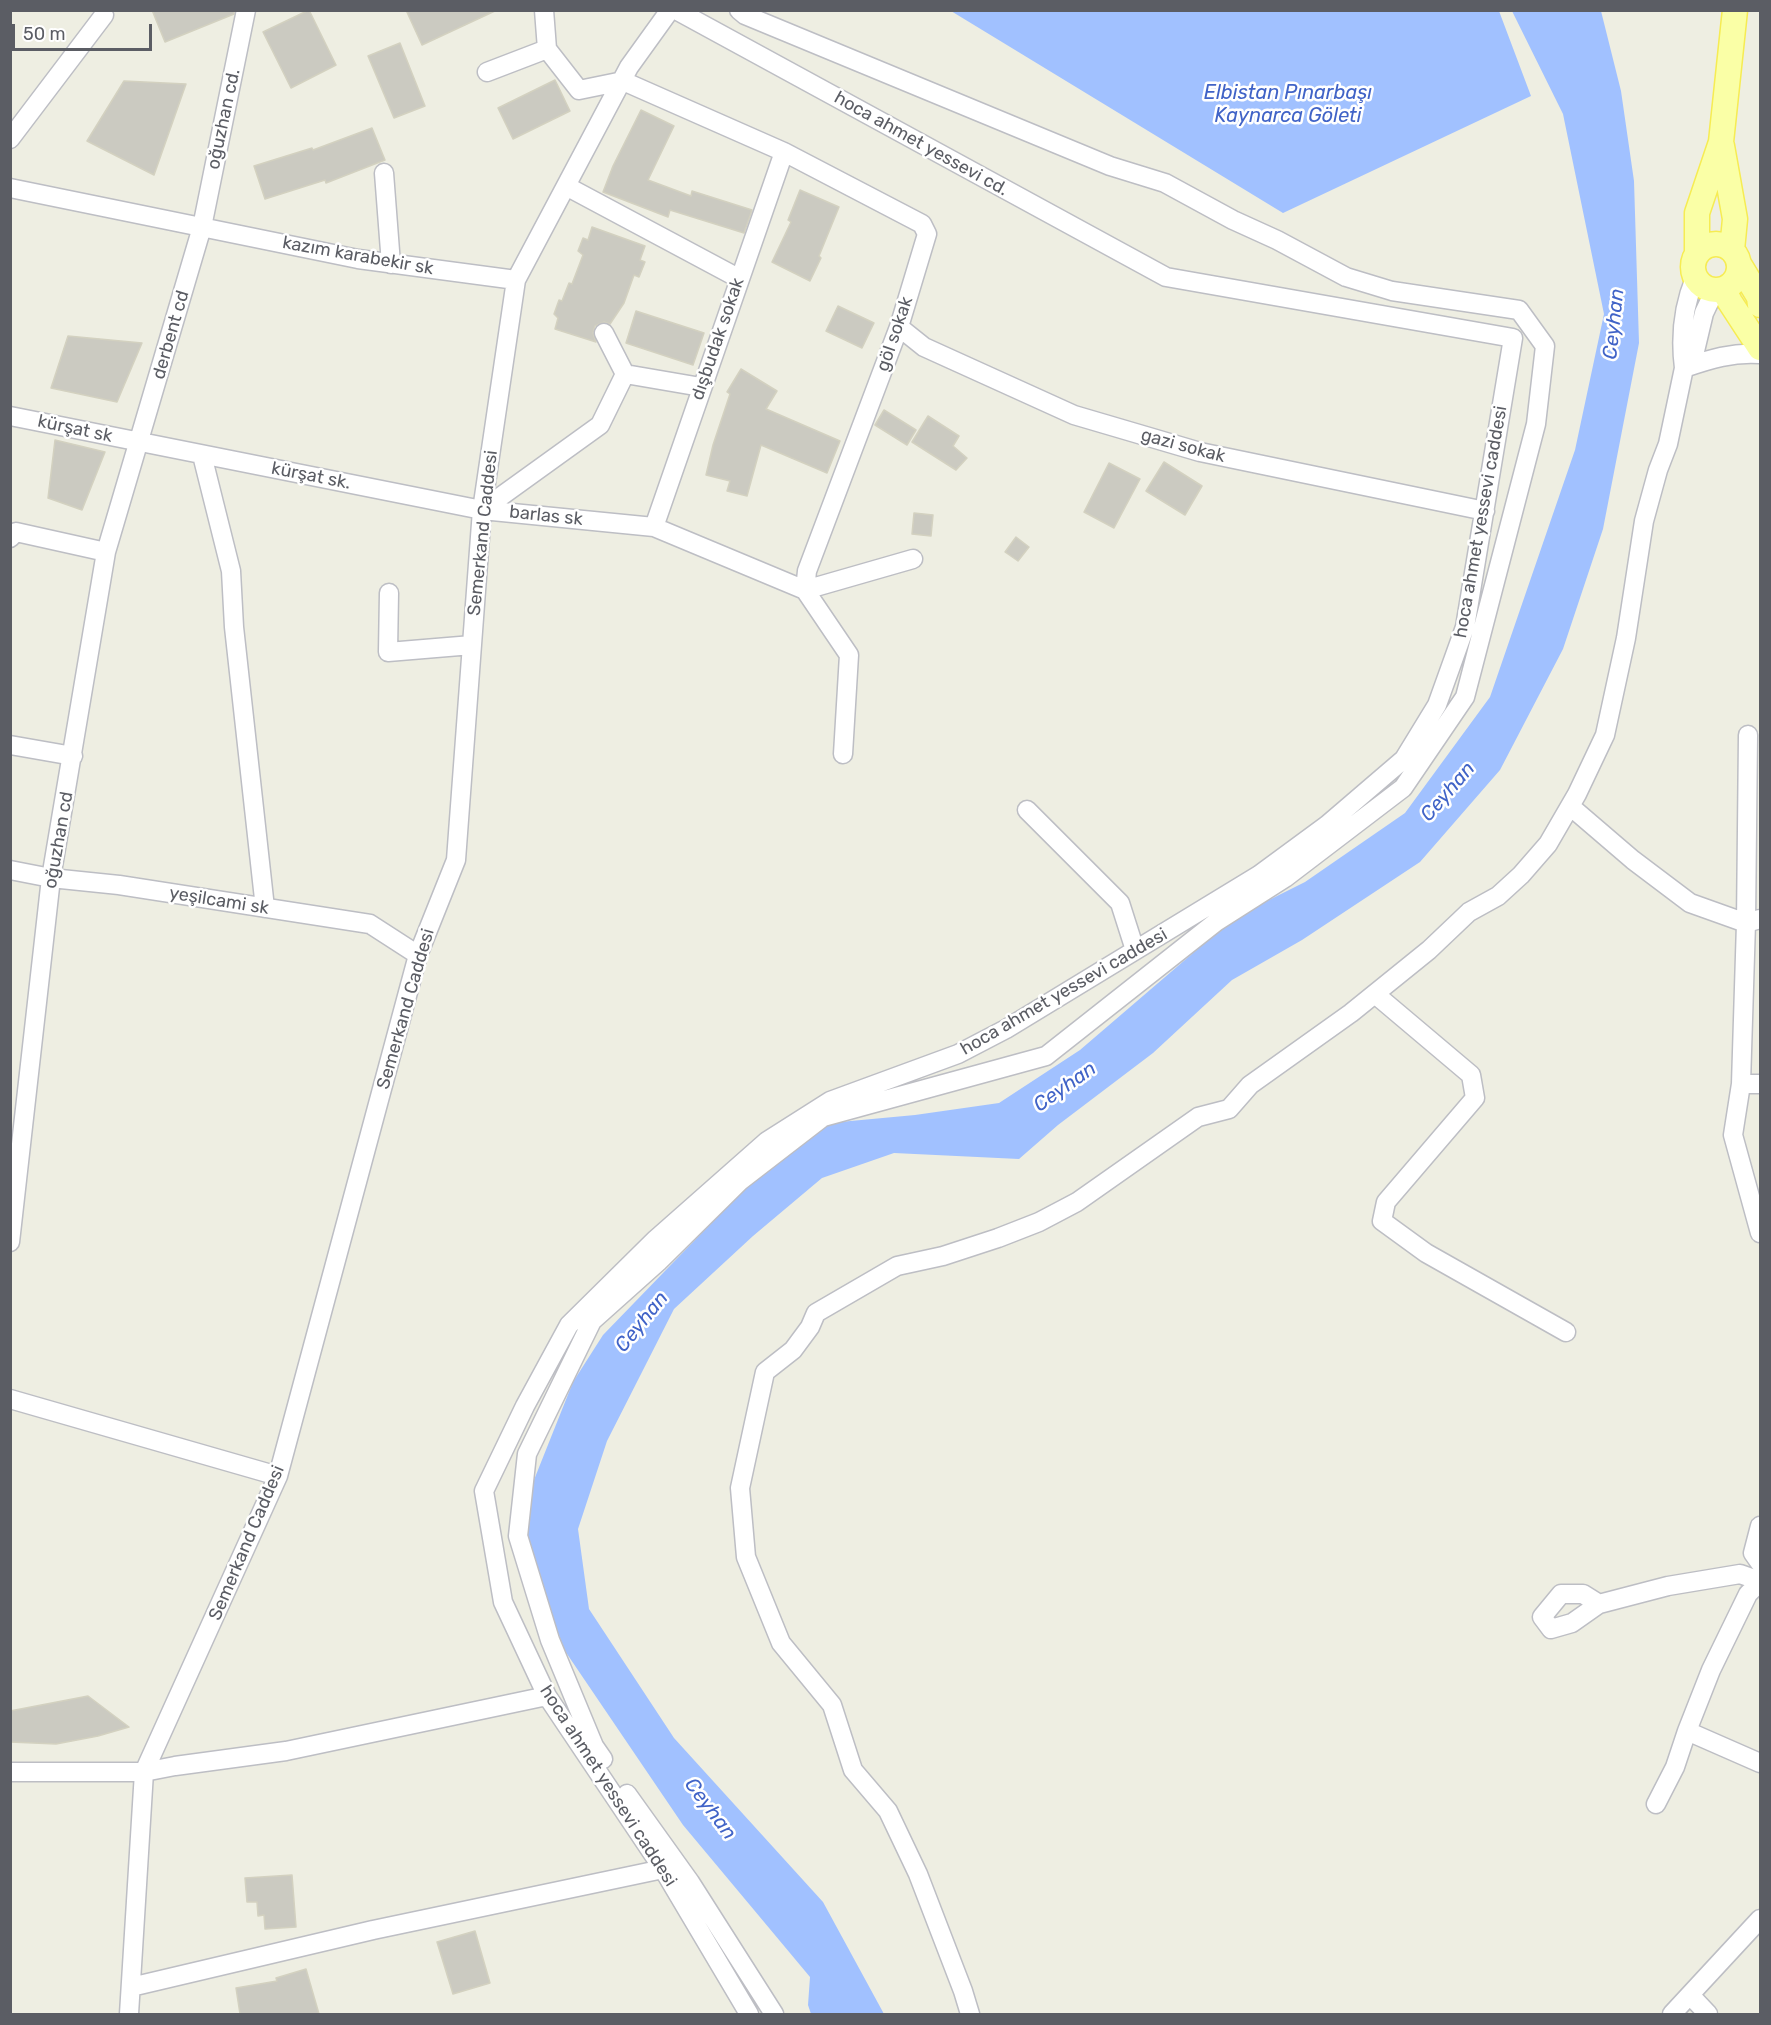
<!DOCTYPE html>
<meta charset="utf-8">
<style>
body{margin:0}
#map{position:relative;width:1771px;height:2025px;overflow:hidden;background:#eeeee2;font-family:Rubik,sans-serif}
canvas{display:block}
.frame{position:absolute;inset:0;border:12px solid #5b5d64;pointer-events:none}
.scale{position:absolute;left:12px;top:24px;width:140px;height:27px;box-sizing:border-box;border:3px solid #5b5d64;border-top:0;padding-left:8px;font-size:18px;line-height:21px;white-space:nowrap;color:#5b5d64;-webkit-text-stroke:4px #fff;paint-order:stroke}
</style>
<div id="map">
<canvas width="1771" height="2025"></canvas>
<div class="frame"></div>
<div class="scale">50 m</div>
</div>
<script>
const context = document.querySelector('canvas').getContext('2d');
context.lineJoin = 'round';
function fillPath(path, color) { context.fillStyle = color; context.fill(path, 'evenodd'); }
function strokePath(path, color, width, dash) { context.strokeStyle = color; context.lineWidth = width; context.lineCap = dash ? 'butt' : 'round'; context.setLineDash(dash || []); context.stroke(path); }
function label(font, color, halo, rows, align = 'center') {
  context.font = font + ' Rubik,sans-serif'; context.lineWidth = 5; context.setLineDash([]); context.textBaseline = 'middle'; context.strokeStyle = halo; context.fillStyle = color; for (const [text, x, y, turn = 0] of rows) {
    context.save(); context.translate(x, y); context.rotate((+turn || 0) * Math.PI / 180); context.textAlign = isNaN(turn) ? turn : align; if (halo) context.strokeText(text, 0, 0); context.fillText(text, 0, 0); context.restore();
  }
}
const water = new Path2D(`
 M951,11H1499L1531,96L1283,213Z
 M1512,11H1601L1621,91L1634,181L1639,343L1603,529L1563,649L1500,770L1420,862L1302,940L1232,980L1153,1053L1058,1125L1019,1159L894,1153L822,1178L753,1236L674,1309L607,1441L578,1529L589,1609L674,1738L823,1902L884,2014H811L808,2005L810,1977L683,1825L565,1651L529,1557L526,1500L573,1382L603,1335L755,1178L829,1123L915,1115L999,1103L1080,1050L1235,917L1305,882L1405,813L1490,697L1575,450L1604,314L1563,114Z`);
const building = new Path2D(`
 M152,10H234V14L165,42Z
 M309,10L336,65L291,88L263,32Z
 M406,10H497L422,45Z
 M400,43L425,106L394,118L368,56Z
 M555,80L570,111L513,139L498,108Z
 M124,81L186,84L154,175L87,141Z
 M641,110L674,126L648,180L691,196L692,191L752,210L744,233L670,210L668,217L603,192L613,166Z
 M372,128L385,160L326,183L325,180L265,199L254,166L312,148L313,150Z
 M800,190L839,207L819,256L821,258L810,281L772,262L791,222L788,220Z
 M592,227L645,246L640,260L645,262L639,277L634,275L624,303L610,324L604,322L595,326L593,333L596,342L555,329L558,318L554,314L559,300L562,301L569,283L572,284L583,255L578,251L583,238L588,240Z
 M838,306L874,323L862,348L826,331Z
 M636,311L704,333L693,365L626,343Z
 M68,336L142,343L117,402L51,388Z
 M741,369L777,391L766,409L840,441L827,473L761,445L747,496L727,491L730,481L706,475L713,445L730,394L727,392Z
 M884,410L916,430L907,445L875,425Z
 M928,416L959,436L953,446L967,458L956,470L912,442Z
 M55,440L105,452L82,510L48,498Z
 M1164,462L1202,486L1185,515L1146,491Z
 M1109,463L1140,479L1114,528L1084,512Z
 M914,513L933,515L931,536L912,534Z
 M1016,537L1029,547L1018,561L1005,552Z
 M88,1696L129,1727L98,1736L56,1744L10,1742V1711Z
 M292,1875L296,1927L265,1929L264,1915L258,1916L257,1902H247L245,1878Z
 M475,1931L490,1983L453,1994L437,1942Z
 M306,1969L319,2014H240L236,1988L277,1981L276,1978Z`);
const minor = new Path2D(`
 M544,10L547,49
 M676,10L1166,277L1513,338L1465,627L1437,705L1404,759L1327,825L1259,875L1006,1029L958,1054L830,1101L767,1141L656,1239L569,1325L525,1406L484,1491L503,1602L547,1696L663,1869L749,2014
 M487,72L547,49L579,90L623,81L784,152L922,224L927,234L899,327L807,571L805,590
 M10,139L104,15
 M384,173L391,264
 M566,186L740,279
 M10,188L358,259L516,280
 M899,327L924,347L1074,415L1200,452L1485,511
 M604,333L625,374
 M1684,368C1680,337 1683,307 1695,278
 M1684,368L1695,351L1704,313L1715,290
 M701,387L625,374L600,425L482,510L654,527L805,590
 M10,416L482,510
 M202,455L231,571L234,627L265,908
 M654,527L784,152
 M10,538L16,532L106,552
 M805,590L849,655L843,754
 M805,590L913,559
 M389,593L388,652L472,645
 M1748,735L1746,923L1741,1084L1733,1135L1760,1233
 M10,745L73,756
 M1570,806L1633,860L1690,903L1746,923L1760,919
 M1027,810L1120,903L1135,950
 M10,870L51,878L119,885L370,924L418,955
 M1375,994L1471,1075L1475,1098L1386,1202L1382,1221L1426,1253L1566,1332
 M1741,1084H1760
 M10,1242L51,878L106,552L202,227L246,10
 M10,1399L278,1476
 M1760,1526L1753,1553L1760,1563
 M1760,1582L1748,1594L1711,1670L1687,1731L1760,1763
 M1599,1604L1583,1594H1561L1542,1617L1551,1629L1572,1623L1599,1604L1668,1586L1740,1574L1760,1581
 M603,1759L594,1746L550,1640L518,1536L527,1454L592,1321L658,1262L740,1181L823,1117L1046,1056L1216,922L1285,878L1403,788L1465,697L1536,424L1545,346L1519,310L1392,291L1346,277L1277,240L1233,220L1165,183L1110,166L745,15L739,10
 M10,1772H144L175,1766L286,1751L547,1696
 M627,1794L690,1882L774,2014
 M1656,1804L1675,1767L1687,1731
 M131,1987L373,1930L663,1869
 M1690,1995L1708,2014
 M129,2014L144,1772L278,1476L418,955L456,860L482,510L516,280L629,67L670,10
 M970,2014L963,1991L918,1874L888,1811L853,1770L832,1705L781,1643L746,1557L740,1488L765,1372L793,1350L810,1327L816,1313L897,1266L943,1256L998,1238L1039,1222L1077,1202L1198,1117L1229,1109L1250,1085L1351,1013L1429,950L1469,912L1498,896L1521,875L1548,844L1577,794L1605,735L1626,638L1644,521L1658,470L1668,444L1684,368C1710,359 1733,352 1760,354
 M1672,2014L1760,1919`);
const major = new Path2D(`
 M1722,146L1735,219L1732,250
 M1693 267a23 23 0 1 1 46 0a23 23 0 1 1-46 0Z
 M1697,253V213L1721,142L1735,10
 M1739,264L1759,297L1760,305
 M1723,289L1730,302L1760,348`);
const streetNames = [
 ["oğuzhan cd.",224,119,-78],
 ["hoca ahmet yessevi cd.",921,144,29],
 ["kazım karabekir sk",358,256,10],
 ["göl sokak",895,334,-71],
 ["derbent cd",171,335,-74],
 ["dışbudak sokak",718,339,-71],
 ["kürşat sk",75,429,12],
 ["gazi sokak",1183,446,15],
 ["kürşat sk.",311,476,11],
 ["barlas sk",546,516,6],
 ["hoca ahmet yessevi caddesi",1481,522,-80],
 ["Semerkand Caddesi",483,533,-84],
 ["oğuzhan cd",59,840,-80],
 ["yeşilcami sk",219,901,9],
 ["hoca ahmet yessevi caddesi",1064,992,-30],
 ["Semerkand Caddesi",406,1009,-74],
 ["Semerkand Caddesi",247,1543,-67],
 ["hoca ahmet yessevi caddesi",608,1786,57]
];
const waterNames = [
 ["Elbistan Pınarbaşı",1288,93],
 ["Kaynarca Göleti",1288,116],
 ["Ceyhan",1614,324,-84],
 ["Ceyhan",1448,792,-49],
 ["Ceyhan",1065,1087,-35],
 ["Ceyhan",642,1322,-51],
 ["Ceyhan",710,1809,53]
];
fillPath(water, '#a1c1ff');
fillPath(building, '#cbcac1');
strokePath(building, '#d3d1c0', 1.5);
strokePath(minor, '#bdbec4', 21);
strokePath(major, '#f6ec53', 27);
strokePath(minor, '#fff', 18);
strokePath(major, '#faffa6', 24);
label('18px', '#5b5d64', '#fff', streetNames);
label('italic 20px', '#4063c7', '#fff', waterNames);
</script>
